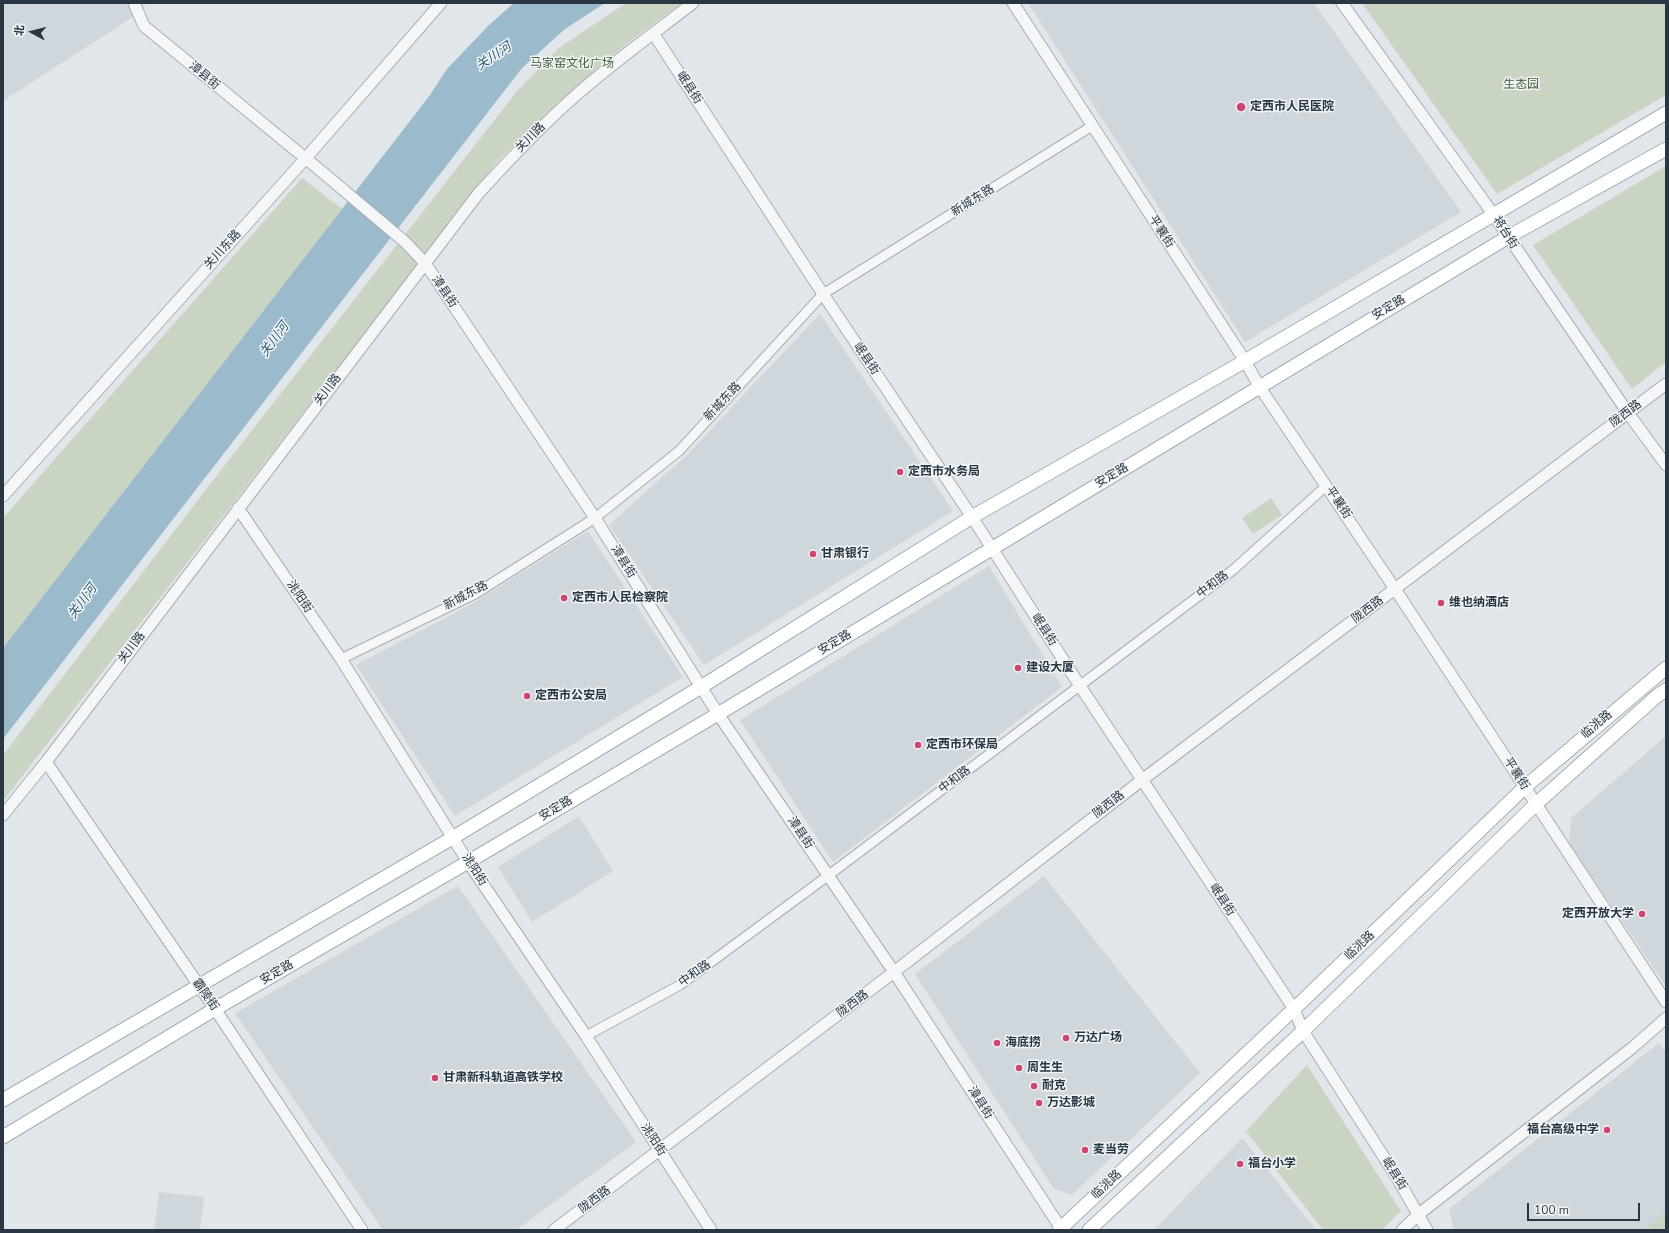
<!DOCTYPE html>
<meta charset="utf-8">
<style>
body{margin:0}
#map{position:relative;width:1669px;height:1233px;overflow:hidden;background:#e1e6ea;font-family:"Nunito Sans","Noto Sans SC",sans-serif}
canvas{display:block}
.frame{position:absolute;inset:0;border:4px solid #293643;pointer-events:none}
.north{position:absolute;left:12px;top:12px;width:40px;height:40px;-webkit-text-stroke:3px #f1f5f7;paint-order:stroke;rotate:277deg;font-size:11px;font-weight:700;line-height:16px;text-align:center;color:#293643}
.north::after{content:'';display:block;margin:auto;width:14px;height:18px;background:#293643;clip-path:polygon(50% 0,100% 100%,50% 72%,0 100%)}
.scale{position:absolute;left:1527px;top:1203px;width:113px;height:18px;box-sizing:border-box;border:2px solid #293643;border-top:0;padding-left:5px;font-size:12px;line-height:14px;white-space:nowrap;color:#293643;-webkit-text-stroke:3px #f1f5f7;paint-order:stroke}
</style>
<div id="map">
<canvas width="1669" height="1233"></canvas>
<div class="frame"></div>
<div class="north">北</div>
<div class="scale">100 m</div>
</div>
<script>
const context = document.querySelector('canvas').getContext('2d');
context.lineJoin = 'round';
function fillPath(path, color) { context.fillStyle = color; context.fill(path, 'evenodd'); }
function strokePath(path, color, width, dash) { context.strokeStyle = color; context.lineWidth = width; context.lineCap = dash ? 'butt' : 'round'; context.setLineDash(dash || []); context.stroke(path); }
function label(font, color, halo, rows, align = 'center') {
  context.font = font + ' "Nunito Sans","Noto Sans SC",sans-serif'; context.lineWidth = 3; context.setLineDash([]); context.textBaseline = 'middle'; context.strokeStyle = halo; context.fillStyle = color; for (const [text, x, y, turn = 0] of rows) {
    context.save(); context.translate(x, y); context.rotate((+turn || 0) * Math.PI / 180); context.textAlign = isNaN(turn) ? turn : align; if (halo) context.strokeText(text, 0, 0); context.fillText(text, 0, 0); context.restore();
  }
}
const built = new Path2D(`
 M3,3H143L145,9L3,101Z
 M1028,3H1314L1461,212L1245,342Z
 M820,314L953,511L704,665L609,525L685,457Z
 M588,531L683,677L455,816L356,665L468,606Z
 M989,566L1062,687L833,862L740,720Z
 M1666,736V986L1569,843L1571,818Z
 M579,816L613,871L532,922L498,867Z
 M1044,876L1200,1073L1072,1195L1054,1189L915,974Z
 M458,886L636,1142L516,1230H383L235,1013Z
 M1659,1043L1666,1052V1230H1454L1449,1209Z
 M1242,1138L1316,1230H1154Z
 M159,1192L204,1197L200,1230H154Z`);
const green = new Path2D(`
 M626,3H683C615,48 555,105 497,162L3,801V755L214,479L518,90L559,48Z
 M1362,3H1666V95L1497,194Z
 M1666,166V362L1632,389L1533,245Z
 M302,178L342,209L3,648V518Z
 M1271,498L1282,515L1253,534L1242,518Z
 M1307,1065L1401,1211L1382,1230H1323L1246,1131Z
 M1666,1212V1230H1644Z`);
const water = new Path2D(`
 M514,3H605L565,29L522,68L3,739V648L430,95L447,69L489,25Z`);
const minor = new Path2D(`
 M341,659L475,594L595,518L679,451L823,294L1092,126
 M586,1036L680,985L829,875L1233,570L1326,486`);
const tertiary = new Path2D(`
 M134,3L144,26L321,171L405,242L425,263L595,518L718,714L894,972L1062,1230
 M1013,3L1245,361L1259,386L1395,589L1666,1002
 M1342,3L1493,214L1628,413L1666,465
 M653,33L823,294L972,517L1080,686L1294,1009L1303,1031L1396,1176L1427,1230
 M3,496L305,159L441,3
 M238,508L341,659L468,862L586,1036L711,1230
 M46,762L215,1009L362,1230
 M3,815L46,762L478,194C509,160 540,127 574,97C612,63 653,34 693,3
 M554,1230L894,972L1142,780L1666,384
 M1402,1230L1419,1214L1632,1048L1666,1018`);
const secondary = new Path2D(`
 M3,1100L454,837L701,687L972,517L1245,361L1666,113
 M3,1137L215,1009L468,862L718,714L1508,237L1666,149
 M1059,1230L1294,1009L1525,787L1666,668
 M1089,1230L1303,1031L1536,804L1657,696L1666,690`);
const markers = [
 [1241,107,5,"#d2436f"],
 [900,472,4,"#d2436f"],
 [813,554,4,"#d2436f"],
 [564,598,4,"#d2436f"],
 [1441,603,4,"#d2436f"],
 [1018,668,4,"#d2436f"],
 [527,696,4,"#d2436f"],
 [918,745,4,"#d2436f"],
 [1642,914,4,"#d2436f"],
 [1066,1038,4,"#d2436f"],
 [997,1043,4,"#d2436f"],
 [1019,1068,4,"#d2436f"],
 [435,1078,4,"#d2436f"],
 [1034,1086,4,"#d2436f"],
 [1039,1103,4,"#d2436f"],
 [1607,1130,4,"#d2436f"],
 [1085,1150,4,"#d2436f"],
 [1240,1164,4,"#d2436f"]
];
const parkNames = [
 ["马家窑文化广场",572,64],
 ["生态园",1521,85]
];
const streetNames = [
 ["漳县街",204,76,40],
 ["岷县街",689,88,57],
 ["关川路",531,138,-45],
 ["新城东路",973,201,-32],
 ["平襄街",1161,232,57],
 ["将台街",1505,233,57],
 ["关川东路",223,250,-48],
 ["漳县街",444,292,56],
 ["安定路",1389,308,-31],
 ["岷县街",866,359,56],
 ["关川路",328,390,-53],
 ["新城东路",723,402,-47],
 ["陇西路",1626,414,-37],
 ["安定路",1112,476,-31],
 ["平襄街",1338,503,56],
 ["漳县街",623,562,58],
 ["中和路",1213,585,-37],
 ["新城东路",466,596,-28],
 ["洮阳街",299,597,56],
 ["陇西路",1368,610,-37],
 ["岷县街",1044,630,57],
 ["安定路",835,643,-31],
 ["关川路",132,648,-53],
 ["临洮路",1597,725,-41],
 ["平襄街",1516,774,57],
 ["中和路",955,780,-37],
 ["陇西路",1109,805,-38],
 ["安定路",556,809,-31],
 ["漳县街",800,833,56],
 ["洮阳街",474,870,57],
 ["岷县街",1222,900,57],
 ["临洮路",1360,946,-44],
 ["安定路",277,973,-30],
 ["中和路",695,974,-35],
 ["霸陵街",205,995,55],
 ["陇西路",853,1004,-37],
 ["漳县街",980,1103,57],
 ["洮阳街",653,1140,57],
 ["岷县街",1394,1174,58],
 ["临洮路",1107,1185,-43],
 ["陇西路",595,1200,-37]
];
const poiNames = [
 ["定西市人民医院",1250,107],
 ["定西市水务局",908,472],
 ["甘肃银行",821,554],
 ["定西市人民检察院",572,598],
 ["维也纳酒店",1449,603],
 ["建设大厦",1026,668],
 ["定西市公安局",535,696],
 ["定西市环保局",926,745],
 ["定西开放大学",1634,914,"right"],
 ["万达广场",1074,1038],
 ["海底捞",1005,1043],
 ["周生生",1027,1068],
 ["甘肃新科轨道高铁学校",443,1078],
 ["耐克",1042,1086],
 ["万达影城",1047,1103],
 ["福台高级中学",1599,1130,"right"],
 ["麦当劳",1093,1150],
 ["福台小学",1248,1164]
];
const waterNames = [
 ["关川河",494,57,-34],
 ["关川河",275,340,-54],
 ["关川河",83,602,-54]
];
fillPath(built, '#cfd6dc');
fillPath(green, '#cad4c2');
fillPath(water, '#9bbacb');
strokePath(minor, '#a6aeb5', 11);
strokePath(tertiary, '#a6aeb5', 13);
strokePath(secondary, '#a6aeb5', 15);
strokePath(minor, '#f4f6f8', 9);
strokePath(tertiary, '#f4f6f8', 11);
strokePath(secondary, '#fff', 13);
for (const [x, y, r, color] of markers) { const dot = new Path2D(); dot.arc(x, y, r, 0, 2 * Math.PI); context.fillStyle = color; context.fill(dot); strokePath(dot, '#f1f5f7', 1.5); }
label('12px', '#445f36', '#f1f5f7', parkNames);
label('12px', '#293643', '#f1f5f7', streetNames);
label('bold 12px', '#293643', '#f1f5f7', poiNames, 'left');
label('italic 13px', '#325c78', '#f1f5f7', waterNames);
</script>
